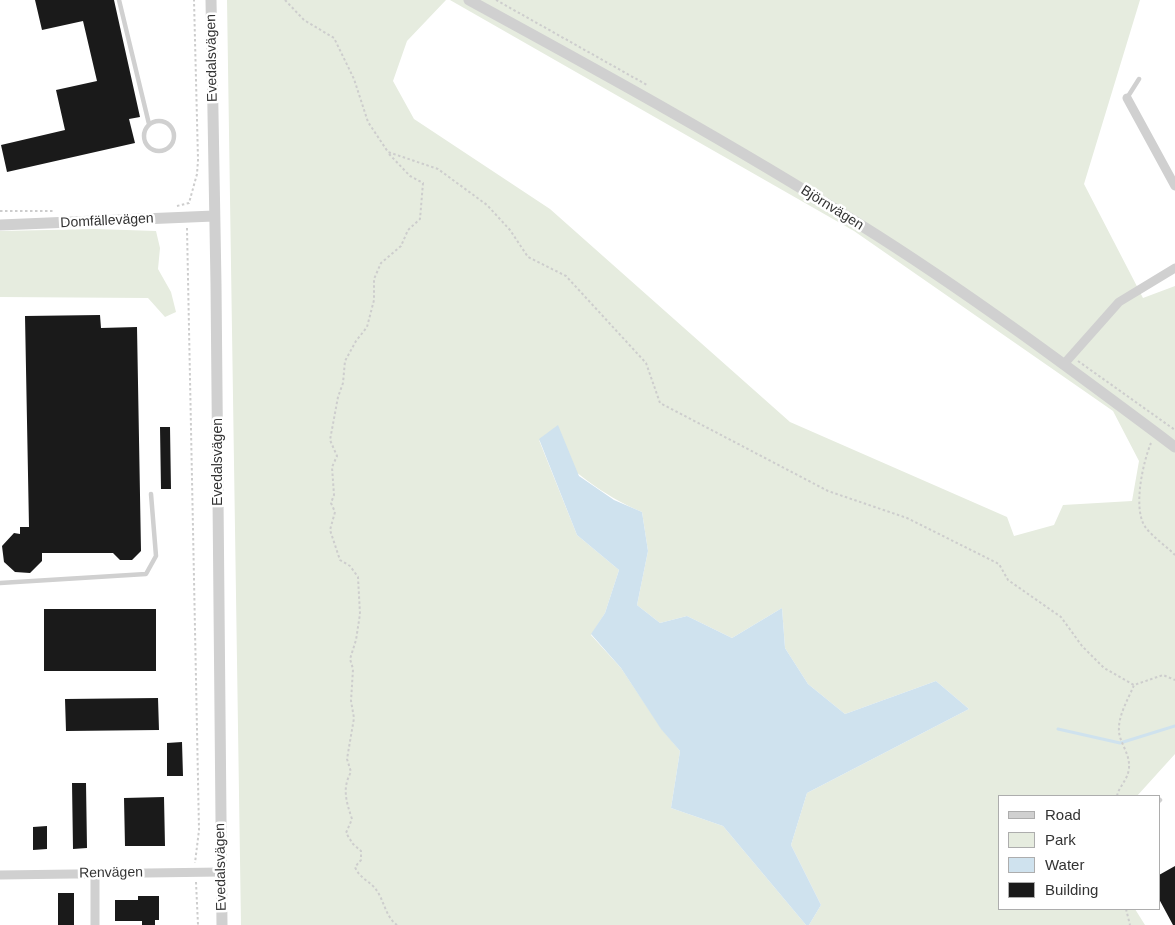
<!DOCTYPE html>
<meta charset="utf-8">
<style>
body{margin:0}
#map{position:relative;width:1175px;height:925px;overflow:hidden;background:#fff;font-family:Arial,sans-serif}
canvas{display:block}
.legend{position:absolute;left:998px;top:795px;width:162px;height:115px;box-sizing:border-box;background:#fff;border:1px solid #adadad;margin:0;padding:6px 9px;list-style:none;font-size:15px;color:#333}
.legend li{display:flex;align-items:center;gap:10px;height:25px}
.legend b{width:25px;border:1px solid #adadad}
</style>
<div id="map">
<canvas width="1175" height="925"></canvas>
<ul class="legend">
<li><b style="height:6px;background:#d0d0d0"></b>Road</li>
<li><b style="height:14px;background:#e6ecdf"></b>Park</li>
<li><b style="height:14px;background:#cfe2ee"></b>Water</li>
<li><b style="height:14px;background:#1a1a1a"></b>Building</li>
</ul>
</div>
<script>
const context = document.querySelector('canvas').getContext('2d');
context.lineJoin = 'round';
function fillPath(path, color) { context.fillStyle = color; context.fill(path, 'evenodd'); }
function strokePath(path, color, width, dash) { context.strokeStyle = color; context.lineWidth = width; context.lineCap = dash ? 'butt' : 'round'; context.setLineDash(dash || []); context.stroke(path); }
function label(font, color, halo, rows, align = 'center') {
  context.font = font + ' Arial,sans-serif'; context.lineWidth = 5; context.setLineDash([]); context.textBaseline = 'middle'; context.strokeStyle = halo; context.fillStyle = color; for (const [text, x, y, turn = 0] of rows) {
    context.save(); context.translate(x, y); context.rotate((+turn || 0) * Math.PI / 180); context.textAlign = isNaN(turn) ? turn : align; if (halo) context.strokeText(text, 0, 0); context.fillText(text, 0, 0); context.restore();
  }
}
const green = new Path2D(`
 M227,0H446L407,41L393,81L414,119L550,209L790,422L1007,517L1014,536L1054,525L1063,505L1132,501L1139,461L1113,411L854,231L450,0H1140L1084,184L1143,298L1175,286V754L1137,796H999V909H1135L1145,925H809L821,905L791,845L807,793L969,709L936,681L845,714L808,684L785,648L782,608L732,638L687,616L660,623L637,605L648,551L642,512C601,495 571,469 539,440L577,535L619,570L605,613L591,635L621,668L661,728L680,751L671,808L723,826L806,925H241Z
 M96,229L156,231L160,248L158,269L171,292L176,312L165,317L148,298L0,297V231Z`);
const water = new Path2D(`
 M558,425L579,476L614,500L642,512L648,551L637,605L660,623L687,616L732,638L782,608L785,648L808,684L845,714L936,681L969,709L807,793L791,845L821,905L809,925H806L723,826L671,808L680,751L661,729L621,668L591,634L605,613L619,570L577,535L539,439Z`);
const stream = new Path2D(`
 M1058,729L1120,743L1175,726`);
const building = new Path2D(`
 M35,0H114L140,117L129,119L135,143L7,172L1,145L65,130L56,90L97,81L83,21L42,30Z
 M100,315L101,328L137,327L141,551L132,560H120L113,553H42V561L30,573L15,572L4,562L2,546L14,533L20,534V527H29L25,316Z
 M160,427H170L171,489H161Z
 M44,609H156V671H44Z
 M158,698L159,730L66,731L65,699Z
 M182,742L183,776H167V743Z
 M72,783H86L87,848L73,849Z
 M164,797L165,846H125L124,798Z
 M47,826V849L33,850V827Z
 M1175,866V925H1173L1159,899V875Z
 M58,893H74V925H58Z
 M138,896H159V920H155V925H142V921H115V900H138Z`);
const path = new Path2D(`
 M285,0L304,20L334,38L354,79L368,122L388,152L438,169L487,205L510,230L528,257L566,276L646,363L660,403L828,491L907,518L999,564L1008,580L1061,617L1082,646L1104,668L1134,685L1163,675L1175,680
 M496,0L647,85
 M389,154L410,176L423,183L420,219L408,230L401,246L381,263L374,279V300L367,327L356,341L345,361L343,383L338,397L330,440L337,456L332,467L334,495L331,503L335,512L330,530L340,560L350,566L358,577L360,614L356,640L350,659L353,669L351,701L354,718L347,759L351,772C342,788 346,801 352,819L346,833L353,844L361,851V860L355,867C359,877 367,880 374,887C384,898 385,917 397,925
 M177,206L189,203L197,174L198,160L194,0
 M0,211H53
 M187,228L199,830L195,863
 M1078,361L1175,430
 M1151,443C1143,462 1132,510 1146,528C1154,538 1166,546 1175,555
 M1117,796C1119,786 1128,780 1129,768C1130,756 1123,747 1120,737C1115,720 1128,700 1134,685
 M196,882L198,925
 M1126,909L1130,925`);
const service = new Path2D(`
 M119,0L149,124
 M1127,98L1139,79
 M144 136a15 15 0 1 1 30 0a15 15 0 1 1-30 0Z
 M0,583L146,574L156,556L151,494
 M1159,801L1160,800`);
const minor = new Path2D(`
 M1127,98L1175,186
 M1064,364L1119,302L1175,268
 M95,873V925
 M0,875L221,872`);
const tertiary = new Path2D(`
 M211,0L216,284L222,925
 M469,0C601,72 732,144 859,224C968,292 1072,370 1175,447
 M0,225L214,216`);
const streetNames = [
 ["Evedalsvägen",212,58,-91],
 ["Björnvägen",832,208,32],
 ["Domfällevägen",107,221,-3],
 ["Evedalsvägen",218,462,-90],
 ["Evedalsvägen",221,867,-91],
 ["Renvägen",111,873,-1]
];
fillPath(green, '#e6ecdf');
fillPath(water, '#cfe2ee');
strokePath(stream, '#cfe2ee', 3);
fillPath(building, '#1a1a1a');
strokePath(path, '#cdcdcd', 2, [2.5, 2.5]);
strokePath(service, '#d0d0d0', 4.5);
strokePath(minor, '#d0d0d0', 9);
strokePath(tertiary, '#d0d0d0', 11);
label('14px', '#333', '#fff', streetNames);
</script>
